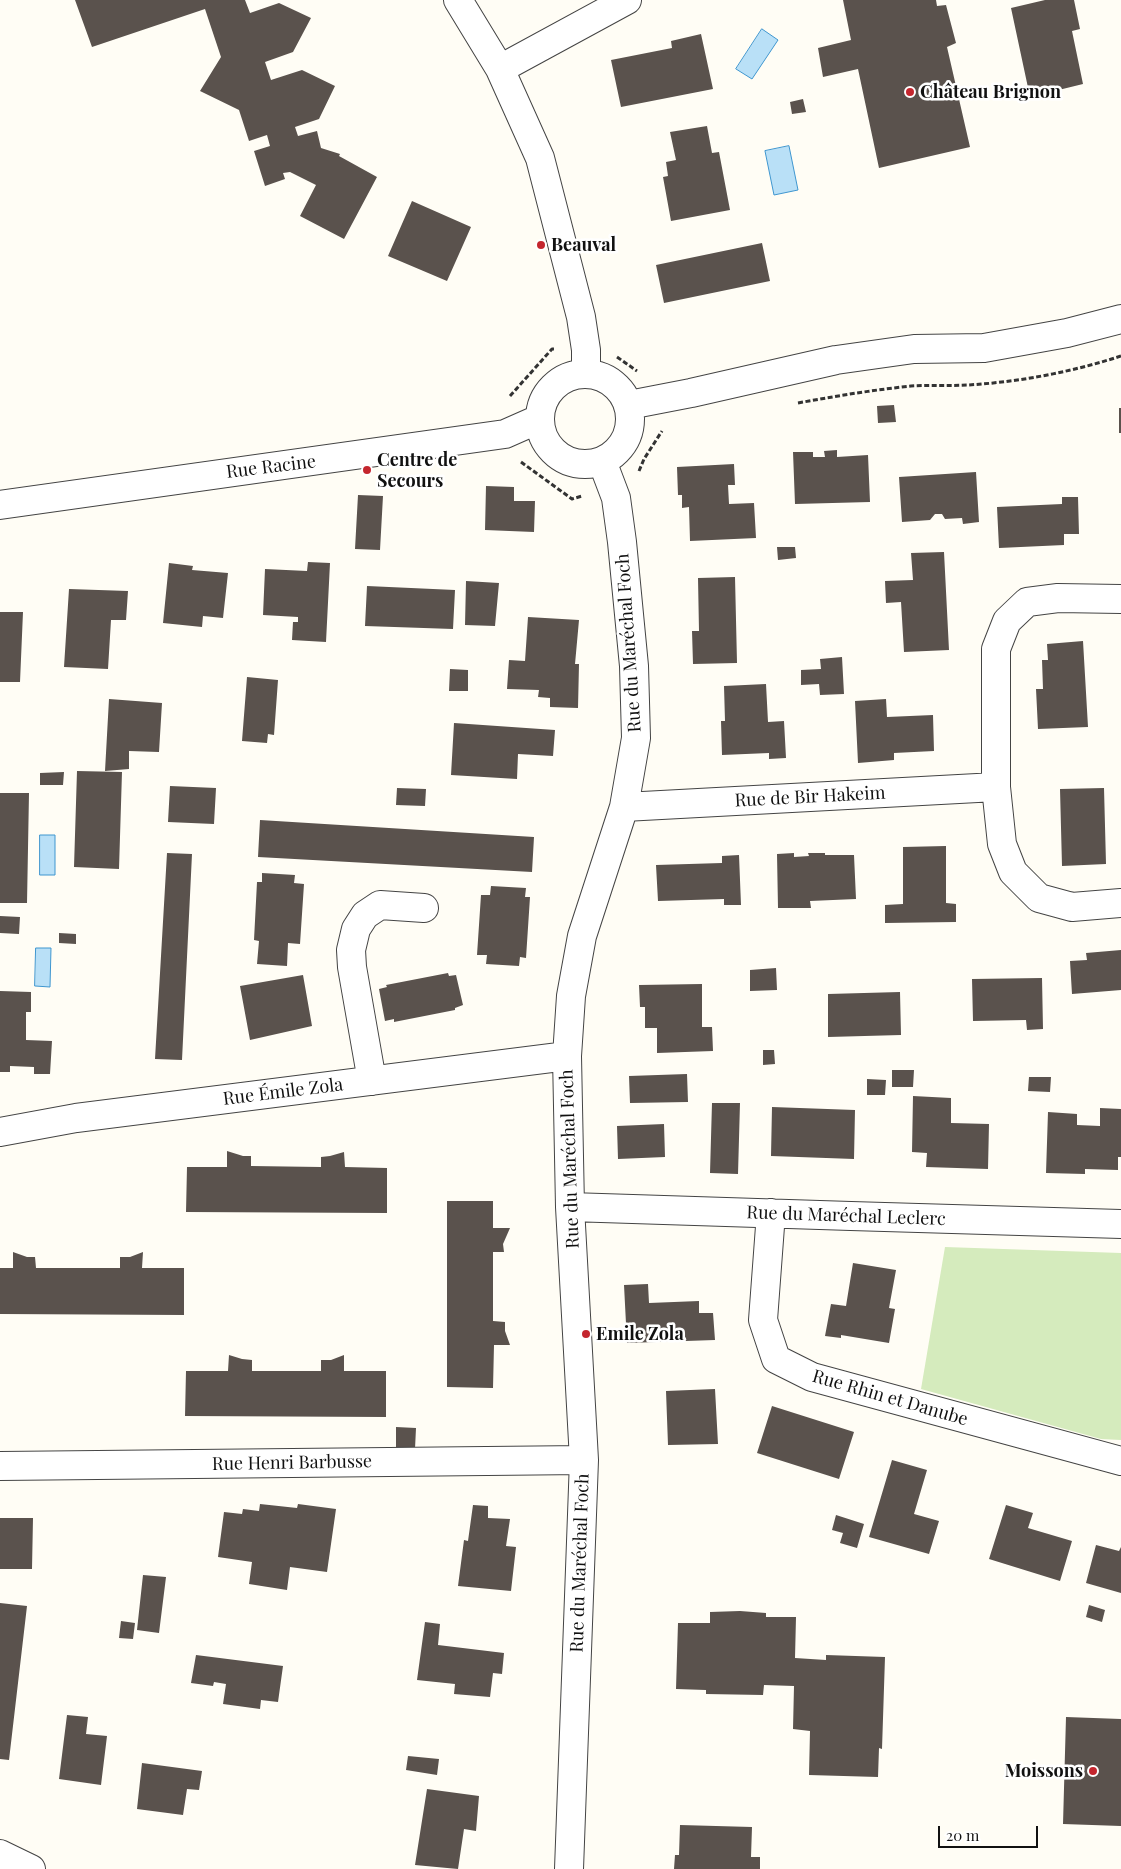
<!DOCTYPE html>
<meta charset="utf-8">
<style>
body{margin:0}
#map{position:relative;width:1121px;height:1869px;overflow:hidden;background:#fffdf5;font-family:"Playfair Display",serif}
canvas{display:block}
.scale{position:absolute;left:938px;top:1826px;width:100px;height:22px;box-sizing:border-box;border:2px solid #111;border-top:0;padding-left:6px;font-size:15px;line-height:18px;white-space:nowrap;color:#111;-webkit-text-stroke:4px #fff;paint-order:stroke}
</style>
<div id="map">
<canvas width="1121" height="1869"></canvas>
<div class="scale">20 m</div>
</div>
<script>
const context = document.querySelector('canvas').getContext('2d');
context.lineJoin = 'round';
function fillPath(path, color) { context.fillStyle = color; context.fill(path, 'evenodd'); }
function strokePath(path, color, width, dash) { context.strokeStyle = color; context.lineWidth = width; context.lineCap = dash ? 'butt' : 'round'; context.setLineDash(dash || []); context.stroke(path); }
function label(font, color, halo, rows, align = 'center') {
  context.font = font + ' "Playfair Display",serif'; context.lineWidth = 5; context.setLineDash([]); context.textBaseline = 'middle'; context.strokeStyle = halo; context.fillStyle = color; for (const [text, x, y, turn = 0] of rows) {
    context.save(); context.translate(x, y); context.rotate((+turn || 0) * Math.PI / 180); context.textAlign = isNaN(turn) ? turn : align; if (halo) context.strokeText(text, 0, 0); context.fillText(text, 0, 0); context.restore();
  }
}
const green = new Path2D(`
 M945,1247L1121,1253V1440L1101,1439L921,1389Z`);
const water = new Path2D(`
 M762,29L778,40L752,79L736,69Z
 M789,146L798,190L774,195L765,151Z
 M40,835H55V875H40Z
 M36,948H51L50,987L35,986Z`);
const building = new Path2D(`
 M75,0H245L250,13L279,3L311,18L293,52L265,62L271,80L302,70L335,86L319,119L295,127L298,136L317,131L321,148L340,154L339,156L377,177L344,239L300,216L316,185L290,172L283,173L285,179L265,186L254,151L270,146L267,135L249,141L239,110L200,91L221,57L205,9L92,47Z
 M843,0H936L937,6L946,5L956,43L947,47L970,147L879,168L858,69L823,77L818,48L851,40Z
 M1045,0H1074L1080,29L1072,31L1083,84L1030,97L1011,8Z
 M701,34L713,89L621,107L611,60L672,48L671,41Z
 M803,99L806,112L792,114L790,102Z
 M707,126L712,153L719,152L730,210L671,221L663,177L668,176L666,162L676,160L670,132Z
 M412,201L471,227L447,281L388,256Z
 M762,243L770,281L664,303L656,265Z
 M894,405L896,422L878,423L877,406Z
 M1119,408H1121V433H1119Z
 M837,450V457L868,455L870,502L795,504L793,452H813V457H825L824,451Z
 M734,464L735,485H728L729,504L754,503L756,538L690,541L689,507L682,508V495H678L677,467Z
 M976,472L979,522L963,524L962,518L945,519L942,514H935L930,520L902,522L899,477Z
 M486,486L514,487V501H535L534,532L485,530Z
 M358,495L383,496L380,550L355,549Z
 M1062,497H1078L1079,534H1064V545L999,548L997,507L1062,504Z
 M777,547H795L796,558L778,560Z
 M944,552L949,650L904,652L901,602L886,603L885,581L913,580L911,553Z
 M308,562L330,563L326,642L292,640L293,622H298V617L263,615L265,569L307,571Z
 M169,563L193,566L192,570L228,573L223,618L203,616L202,627L163,623Z
 M735,577L737,663L693,664L692,631H699L698,578Z
 M466,581L499,583L495,626L465,625Z
 M367,586L455,590L453,629L365,626Z
 M69,589L128,591L126,620H111L108,669L64,667Z
 M0,612H23L20,682H0Z
 M528,617L579,620L575,664H579L578,708L550,707V698L538,697L539,690L507,689L509,660L525,661Z
 M1083,641L1088,727L1038,729L1036,689H1043L1042,660H1048L1047,644Z
 M842,657L844,694L820,695L819,684L801,685V670L821,669L820,659Z
 M450,669L468,670V691H449Z
 M247,677L278,680L274,735L268,734L267,743L242,741Z
 M766,684L768,722L784,721L786,758L769,759V753L722,755L721,721H725L724,686Z
 M109,699L162,703L159,752L129,751V769L105,771Z
 M886,699L887,717L933,715L934,751L894,753V760L858,763L855,701Z
 M454,723L555,730L553,756L518,754L517,779L451,775Z
 M77,771L122,772L119,869L74,867Z
 M64,772L63,785H40V773Z
 M170,786L216,788L214,824L168,822Z
 M397,788L426,789L425,806L396,805Z
 M1104,788L1106,864L1062,866L1060,789Z
 M0,793H29L27,903H0Z
 M260,820L534,837L532,872L258,857Z
 M946,846V903L956,904V922L885,923V905L903,904V847Z
 M167,853L192,854L182,1060L155,1059Z
 M794,853V857L809,856L808,853H825V855H854L856,899L810,901L811,908H778L777,854Z
 M739,855L741,905H724V899L658,901L656,865L722,863V856Z
 M262,873L295,875L294,883L304,884L300,944L288,943L287,966L257,964L259,941L254,940L257,882H262Z
 M491,886L526,888L525,897H530L526,958L520,957L519,966L486,964L487,955H477L481,895H490Z
 M0,916L20,917L19,934L0,933Z
 M59,933L76,934V944L59,943Z
 M1121,950V990L1072,994L1070,961L1087,960L1086,953Z
 M776,968L777,990L750,991V970Z
 M448,973L449,976L456,975L463,1005L455,1008V1010L394,1022V1019L385,1021L379,989L387,987L386,985Z
 M303,975L312,1026L250,1040L240,986Z
 M1042,978L1043,1029L1027,1030L1026,1020L973,1021L972,979Z
 M702,984V1027H712L713,1051L657,1053V1028H645V1007H640L639,985Z
 M0,991L31,992V1012H26V1040L52,1041L50,1074H34V1067L10,1066V1072H0Z
 M900,992L901,1035L828,1037V994Z
 M763,1050H774L775,1064L763,1065Z
 M892,1070H914L913,1087H892Z
 M687,1074L688,1102L630,1103L629,1076Z
 M1029,1077H1051L1050,1092L1028,1091Z
 M867,1079L886,1080L885,1095H867Z
 M913,1096L951,1098V1123L989,1124L988,1169L926,1167L927,1153L912,1152Z
 M712,1103H740L738,1174L710,1173Z
 M772,1107L855,1110L854,1159L771,1156Z
 M1100,1108L1121,1109V1157H1118V1170L1085,1169V1174L1046,1173L1048,1112L1077,1114V1125L1100,1126Z
 M664,1124L665,1157L618,1159L617,1126Z
 M227,1151L243,1156H251V1166L321,1167V1157L330,1156L344,1152L345,1167L387,1168V1213L186,1212L187,1167H227Z
 M447,1201H493V1228H510L503,1244L504,1252H493V1321L505,1322V1331L510,1345H494L493,1388L447,1387Z
 M13,1252L27,1257H35L36,1268H120V1257H130L143,1252L142,1268H184V1315L0,1314V1268H13Z
 M853,1263L896,1270L889,1308L895,1309L889,1343L841,1335V1338L825,1336L831,1304L846,1306Z
 M648,1284L649,1303L699,1301V1313H713L715,1340L627,1343L624,1285Z
 M229,1355L242,1359L252,1360V1371H321V1360H331L344,1355V1371H386V1417L185,1416L186,1371H228Z
 M715,1389L718,1444L668,1445L666,1391Z
 M772,1406L854,1432L839,1479L757,1453Z
 M396,1427L416,1428L415,1449L396,1448Z
 M892,1460L927,1470L914,1514L939,1521L929,1554L869,1537Z
 M260,1504L297,1508L298,1504L336,1509L327,1572L290,1567L287,1590L249,1584L252,1562L218,1557L224,1512L242,1514L243,1509L259,1511Z
 M473,1505L488,1506V1518L510,1519L506,1546L516,1547L511,1591L458,1586L464,1540L468,1541Z
 M1006,1505L1033,1513L1028,1528L1072,1541L1060,1581L989,1559Z
 M836,1515L864,1524L857,1548L840,1543L843,1533L832,1530Z
 M0,1518H33L32,1569H0Z
 M1096,1545L1119,1551L1121,1547V1593L1086,1583Z
 M143,1575L166,1577L159,1633L137,1630Z
 M0,1603L27,1606L9,1760L0,1759Z
 M1089,1605L1105,1610L1102,1622L1086,1617Z
 M740,1611L766,1613V1617H796L795,1658L826,1660V1655L885,1657L882,1749L879,1748L878,1777L809,1775L810,1731L793,1729L794,1686L764,1685L763,1695L706,1694V1690L676,1689L678,1623H710V1612Z
 M121,1621L135,1623L133,1639L119,1638Z
 M425,1622L440,1624L438,1645L504,1653L502,1674L493,1673L490,1697L454,1694L455,1684L417,1680Z
 M196,1655L283,1666L278,1702L261,1700L260,1709L223,1704L226,1684L214,1682L213,1686L191,1683Z
 M67,1715L88,1717L86,1734L107,1736L101,1785L59,1779Z
 M1066,1717L1121,1719V1826L1063,1824Z
 M408,1756L439,1759L437,1775L406,1770Z
 M142,1763L202,1771L199,1790L187,1789L183,1815L137,1809Z
 M427,1789L479,1796L476,1831L464,1829L458,1869L415,1865Z
 M680,1825L752,1827L751,1857H760V1869H674L675,1855H679Z`);
const path = new Path2D(`
 M617,357L637,371
 M510,396L552,349H555
 M798,403C836,396 873,390 911,386C930,385 949,386 968,385C1019,382 1072,372 1121,356
 M521,462L572,499L582,496
 M639,471L644,459L662,431`);
const minor = new Path2D(`
 M458,0L500,69L540,158L581,317L586,350V374
 M500,69L627,0
 M540 419a45 45 0 1 1 90 0a45 45 0 1 1-90 0Z
 M629,405L691,393L836,360L914,349L984,348L1067,333L1121,319
 M0,505L505,434L539,419
 M1121,599L1058,598L1027,602L1007,621L996,649V787L1002,844L1013,872L1039,898L1072,907L1121,903
 M624,807L996,787
 M372,1081L352,967L351,950L356,929L365,915L380,905L424,908
 M0,1132L76,1118L567,1056
 M570,1207C754,1212 937,1220 1121,1224
 M771,1213L763,1320L776,1359L812,1377L1121,1461
 M0,1466L584,1460
 M0,1854L31,1869
 M569,1869L584,1460L570,1207L567,1056L571,996L582,936L624,807L636,738L634,666L622,542L616,498L602,461`);
const markers = [
 [910,92,5,"#c4262e"],
 [541,245,5,"#c4262e"],
 [367,470,5,"#c4262e"],
 [586,1334,5,"#c4262e"],
 [1093,1771,5,"#c4262e"]
];
const poiNames = [
 ["Château Brignon",920,92],
 ["Beauval",551,245],
 ["Centre de",377,460],
 ["Secours",377,481],
 ["Emile Zola",596,1334],
 ["Moissons",1083,1771,"right"]
];
const streetNames = [
 ["Rue Racine",271,467,-7],
 ["Rue du Maréchal Foch",629,643,-94],
 ["Rue de Bir Hakeim",810,797,-3],
 ["Rue Émile Zola",283,1092,-7],
 ["Rue du Maréchal Foch",570,1159,-92],
 ["Rue du Maréchal Leclerc",846,1216,2],
 ["Rue Rhin et Danube",890,1398,16],
 ["Rue Henri Barbusse",292,1463,-1],
 ["Rue du Maréchal Foch",580,1563,-88]
];
fillPath(green, '#d5ebbd');
fillPath(water, '#b9e0f7');
strokePath(water, '#3f96cf', 1);
fillPath(building, '#5a524d');
strokePath(minor, '#444', 30);
strokePath(path, '#333', 3, [5, 2.5]);
strokePath(minor, '#fff', 28);
for (const [x, y, r, color] of markers) { const dot = new Path2D(); dot.arc(x, y, r, 0, 2 * Math.PI); context.fillStyle = color; context.fill(dot); strokePath(dot, '#fff', 2); }
label('bold 18px', '#111', '#fff', poiNames, 'left');
label('18px', '#111', '#fff', streetNames);
</script>
